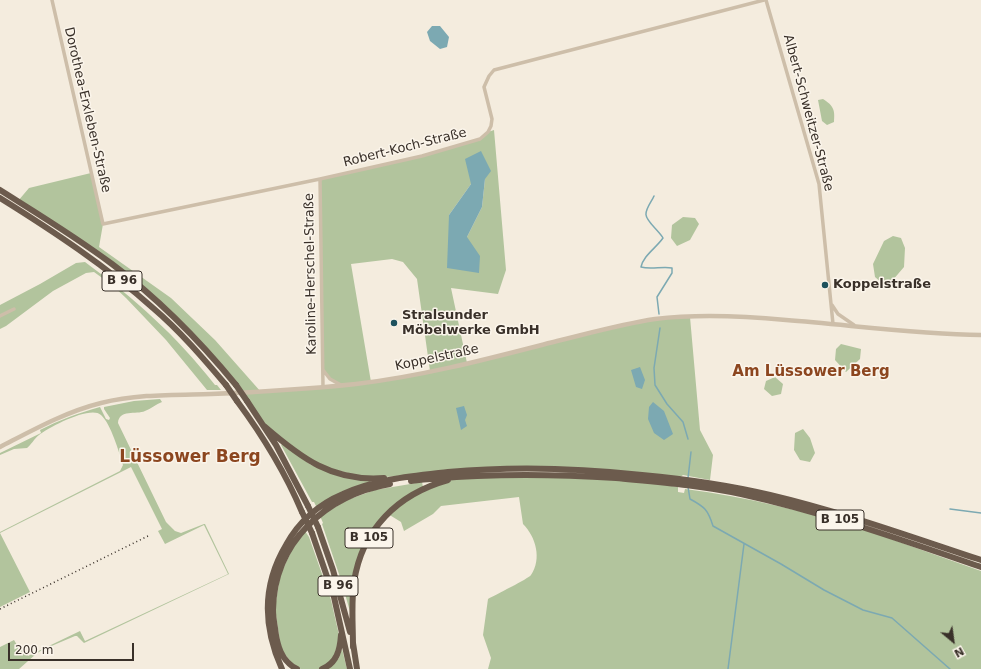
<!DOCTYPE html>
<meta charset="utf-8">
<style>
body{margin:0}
#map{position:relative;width:981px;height:669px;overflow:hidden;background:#f4ecde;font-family:"DejaVu Sans",sans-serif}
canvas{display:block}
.north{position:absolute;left:933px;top:621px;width:40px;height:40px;-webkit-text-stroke:3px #fbf5eb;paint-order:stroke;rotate:151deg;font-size:11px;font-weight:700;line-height:16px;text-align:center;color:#393029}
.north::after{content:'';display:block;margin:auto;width:14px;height:18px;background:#393029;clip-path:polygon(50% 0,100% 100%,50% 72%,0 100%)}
.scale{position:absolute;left:8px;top:643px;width:126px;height:18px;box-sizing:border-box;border:2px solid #393029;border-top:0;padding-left:5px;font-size:12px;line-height:14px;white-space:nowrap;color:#393029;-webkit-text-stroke:3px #fbf5eb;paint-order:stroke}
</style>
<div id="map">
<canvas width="981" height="669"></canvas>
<div class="north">N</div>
<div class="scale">200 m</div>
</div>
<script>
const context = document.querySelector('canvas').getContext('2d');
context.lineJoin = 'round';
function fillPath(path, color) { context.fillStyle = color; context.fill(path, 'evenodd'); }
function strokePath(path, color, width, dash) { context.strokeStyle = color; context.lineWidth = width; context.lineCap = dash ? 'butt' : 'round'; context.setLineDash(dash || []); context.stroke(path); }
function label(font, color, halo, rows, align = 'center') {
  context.font = font + ' "DejaVu Sans",sans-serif'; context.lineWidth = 3; context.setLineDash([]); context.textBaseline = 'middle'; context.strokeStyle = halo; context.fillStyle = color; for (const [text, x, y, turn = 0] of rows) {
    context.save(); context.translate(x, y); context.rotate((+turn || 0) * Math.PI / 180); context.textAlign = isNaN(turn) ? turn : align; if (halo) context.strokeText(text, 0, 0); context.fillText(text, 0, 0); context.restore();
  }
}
const green = new Path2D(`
 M823,99C834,106 835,110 834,122L827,125L822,121L818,100Z
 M494,130L506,270L498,294L451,288L467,363L655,319L690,317L700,430L713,455L710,480L683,475L679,478L521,468L369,478L319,466L264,426L202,346L132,280L18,201L29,188L91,173L103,224L99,247L171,298L215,340L261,392L340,386L330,379L322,369L320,179L422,156L480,139L488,132ZM485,179L482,207L467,237L449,215L471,184ZM392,259L403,262L417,279L430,371L371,382L351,264Z
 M683,217L695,218L699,224L690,240L677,246L671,238L672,225Z
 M893,236L901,238L905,248L904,267L892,281L882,283L875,277L873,264L884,241Z
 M85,262C135,299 176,335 215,385H217L221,390H207L166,340L126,298L112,285L94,272L86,273L53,291L6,326L0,329V305L40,284L76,263Z
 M841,344L861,349L860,359L846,372L835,360L836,349Z
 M775,377L783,384L781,394L772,396L764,389L766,381Z
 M160,399L162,402C156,404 151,409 145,411C136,415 119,409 118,423L166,522L175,531L181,533L204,524H205L229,574L84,643L77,636H75L42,650L36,654L19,669H0V647L14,640L20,650L24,649L28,656L80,631L85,641L228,574L204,525L165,544L158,531L162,529L131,467L0,533L30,592L0,607V532L120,471L123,465C119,452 111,424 101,415C91,405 49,427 39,435C34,439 31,445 27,448L14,449L0,455V453L41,433L40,430C59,420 79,413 100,407L106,419L109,420L110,418L104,409V407L134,401Z
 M803,429L810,438L815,453L810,462L800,460L794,450L795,433Z
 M282,444L311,465L373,480L317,508L314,502H312L281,445Z
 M521,474L634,480L678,487V492L684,493L685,489C747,497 809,512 869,531C906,544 943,558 981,571V669H488L491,658L483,635L488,599C495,595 528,579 531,575C542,559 536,537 523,524L519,497L441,506L433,514L404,531L401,522L388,514L404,500L458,477Z
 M422,482L423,487L383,517L359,559L351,615L341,580L322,524L323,523L320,516L347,500L375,490Z
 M305,531L309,537L322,574L331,600L339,635V642L333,659L319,669H301L294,666L281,649L275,608L280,576L294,545Z
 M342,649L347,669H328L339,658Z`);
const water = new Path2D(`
 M432,26H440L449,37L447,47L440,49L430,41L427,32Z
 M481,151L491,171L485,179L482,207L467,237L480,256L479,273L447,268L449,215L471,184L465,159Z
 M640,367L645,380L642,389L636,387L631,370Z
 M653,402L664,411L673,434L664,440L654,433L648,419L649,407Z
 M464,406L467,415L465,420L467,426L461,430L456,408Z`);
const stream = new Path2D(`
 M654,196C652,201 646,208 646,214C645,220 659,231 663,238C656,248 643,256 641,267C651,270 662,266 672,268V273L657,297L659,314
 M660,328L654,368L655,385L667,404L683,422L688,439
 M688,478L691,452
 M688,487L690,499C705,507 708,510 713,526L781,564L824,590L863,610L892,618L950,669
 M950,509L981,513
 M728,669L744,544`);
const minor = new Path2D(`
 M52,0L103,224L320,179L422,156L480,139L488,132L491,126L492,119L484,87L489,76L494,70L764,0
 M766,0L819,184L833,324
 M320,179L323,387
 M832,305L838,314L854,325
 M0,316L14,309
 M323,370L330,379L341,385`);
const tertiary = new Path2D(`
 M0,447C33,430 65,412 101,403C137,394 174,395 211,394C260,392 308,389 356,384C424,376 491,358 557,341C590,333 622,324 655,319C698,314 743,316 786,320C851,325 916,334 981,335`);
const trunk = new Path2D(`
 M0,190C38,214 76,237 112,264C159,299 199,340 236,385
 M0,198C53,231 106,266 153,308C180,331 203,358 226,385
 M237,401C263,436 285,472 302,512
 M247,401L276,445L308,506
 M264,426C301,458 332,482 384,478
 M411,481C433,478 455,477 477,476C524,474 569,475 616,478C658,482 700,485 741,494C823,512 902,540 981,567
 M318,527L333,570L350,632
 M312,533L334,597L350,669
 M353,643L357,669
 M353,647C353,625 351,603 354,582C362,529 398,494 448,480
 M282,669C263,627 262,585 286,545C298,522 319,504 343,494C376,479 413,476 448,472C513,466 578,468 642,475C685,479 728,485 770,495C842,512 911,537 981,560
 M297,669C281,661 277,645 275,628C274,622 273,616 273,610C274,542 326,495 390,484
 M322,669C337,663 340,650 341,635`);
const rail = new Path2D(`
 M0,609L148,536`);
const trunkBridge = new Path2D(`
 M226,385L237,401
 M236,385L247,401
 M308,506L318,527
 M302,512L312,533`);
const markers = [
 [825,285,4,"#1d515d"],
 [394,323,4,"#1d515d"]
];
const shields = [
 [122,281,40],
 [840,520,48],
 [369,538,48],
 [338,586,40]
];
const shieldNames = [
 ["B 96",122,281],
 ["B 105",840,520],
 ["B 105",369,538],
 ["B 96",338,586]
];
const streetNames = [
 ["Dorothea-Erxleben-Straße",87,110,77],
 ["Albert-Schweitzer-Straße",808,113,75],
 ["Robert-Koch-Straße",405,148,-14],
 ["Karoline-Herschel-Straße",311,274,-91],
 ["Koppelstraße",437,358,-12]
];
const poiNames = [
 ["Koppelstraße",833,285],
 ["Stralsunder",402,316],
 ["Möbelwerke GmbH",402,331]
];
const quarterNames = [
 ["Am Lüssower Berg",811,372]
];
const districtNames = [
 ["Lüssower Berg",190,458]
];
fillPath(green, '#b2c49d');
fillPath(water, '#7ca9b2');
strokePath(stream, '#7ca9b2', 1.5);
strokePath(minor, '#cdbea9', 3.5);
strokePath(tertiary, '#cdbea9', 4.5);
strokePath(trunk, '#6c5b4d', 6);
strokePath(rail, '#393029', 1.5, [1, 3]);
strokePath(trunkBridge, '#6c5b4d', 6);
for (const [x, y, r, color] of markers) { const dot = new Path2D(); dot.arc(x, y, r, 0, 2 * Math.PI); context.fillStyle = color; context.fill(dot); strokePath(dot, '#fbf5eb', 1.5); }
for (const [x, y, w] of shields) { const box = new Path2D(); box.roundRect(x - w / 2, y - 10, w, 20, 3); context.fillStyle = '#fbf5eb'; context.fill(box); strokePath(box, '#393029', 1); }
label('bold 12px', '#393029', null, shieldNames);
label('13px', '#393029', '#fbf5eb', streetNames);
label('bold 13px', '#393029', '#fbf5eb', poiNames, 'left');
label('bold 15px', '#8c461f', '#fbf5eb', quarterNames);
label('bold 17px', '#8c461f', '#fbf5eb', districtNames);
</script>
